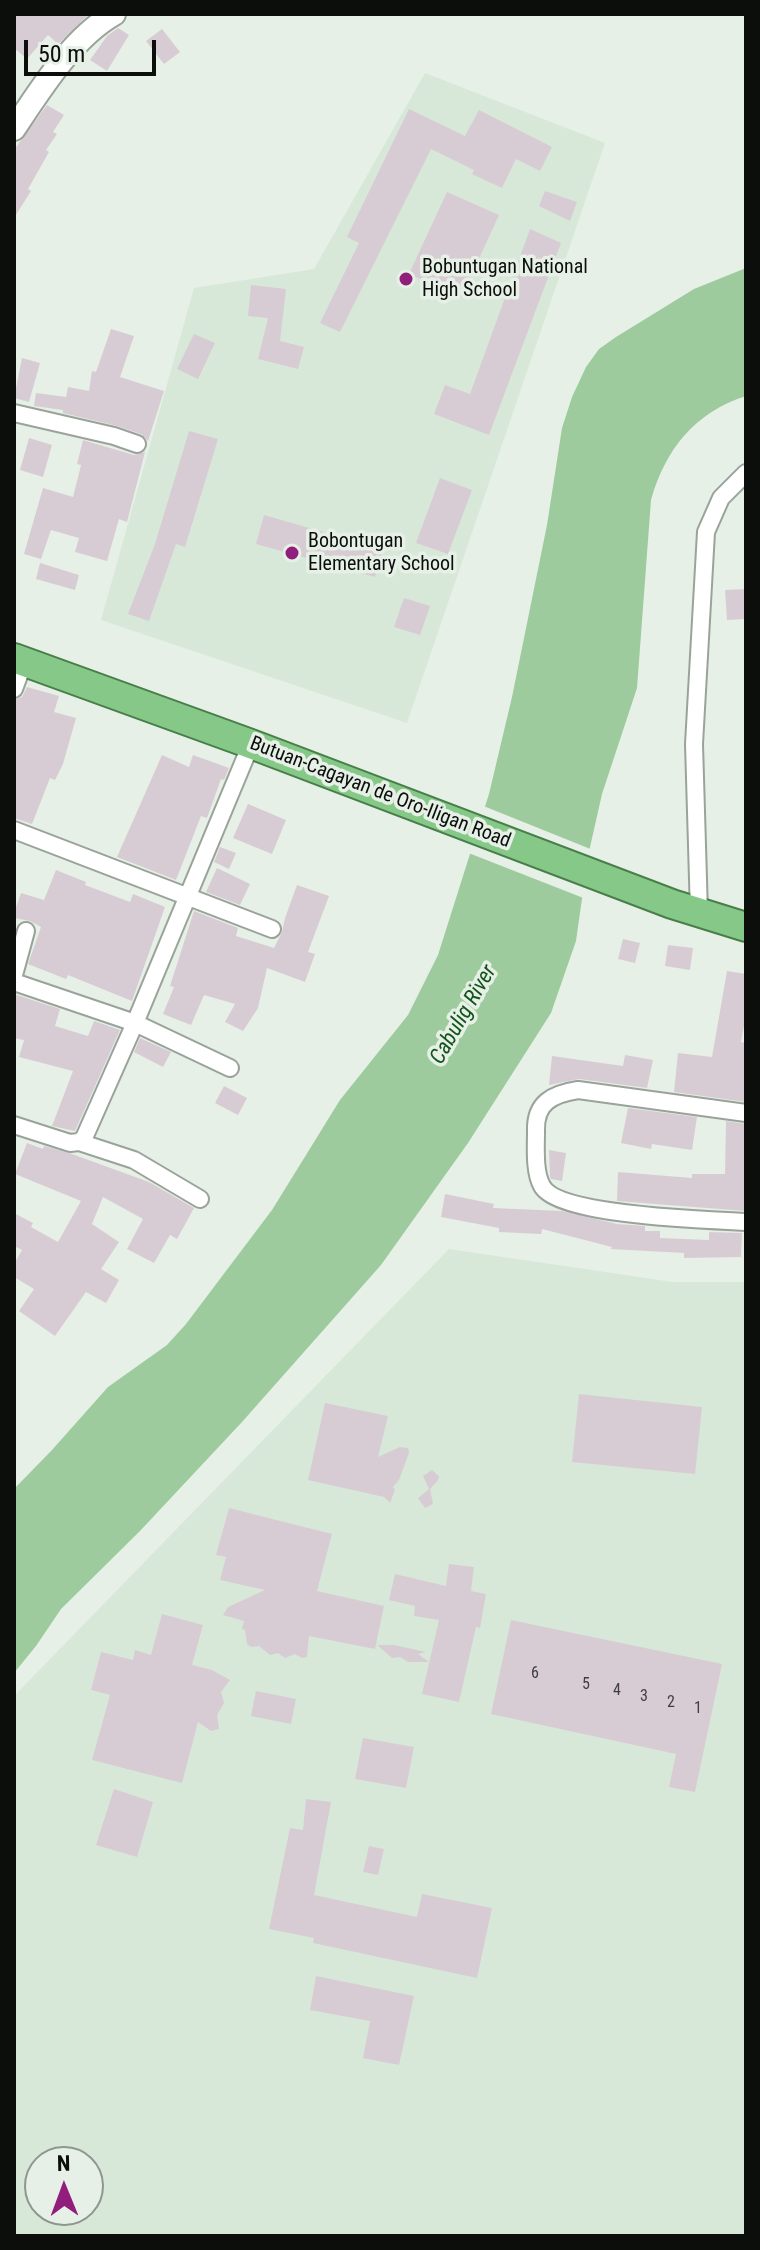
<!DOCTYPE html>
<style>
body{margin:0}
#map{position:relative;width:760px;height:2250px;overflow:hidden;background:#e6f0e6;font-family:"Roboto Condensed",sans-serif}
canvas{display:block}
.frame{position:absolute;inset:0;border:16px solid #0b0e0b;pointer-events:none}
.north{position:absolute;left:24px;top:2146px;width:80px;height:80px;box-sizing:border-box;background:#e6f0e6;border:2px solid #8e968e;border-radius:50%;rotate:359deg;font-size:22px;font-weight:700;line-height:32px;text-align:center;color:#0b0e0b}
.north::after{content:'';display:block;margin:auto;width:28px;height:36px;background:#911d7d;clip-path:polygon(50% 0,100% 100%,50% 72%,0 100%)}
.scale{position:absolute;left:24px;top:40px;width:132px;height:36px;box-sizing:border-box;border:4px solid #0b0e0b;border-top:0;padding-left:10px;font-size:24px;line-height:28px;white-space:nowrap;color:#0b0e0b;-webkit-text-stroke:6px #e6f0e6;paint-order:stroke}
</style>
<div id="map">
<canvas width="760" height="2250"></canvas>
<div class="frame"></div>
<div class="north">N</div>
<div class="scale">50 m</div>
</div>
<script>
const context = document.querySelector('canvas').getContext('2d');
context.lineJoin = 'round';
function fillPath(path, color) { context.fillStyle = color; context.fill(path, 'evenodd'); }
function strokePath(path, color, width, dash) { context.strokeStyle = color; context.lineWidth = width; context.lineCap = dash ? 'butt' : 'round'; context.setLineDash(dash || []); context.stroke(path); }
function label(font, color, halo, rows, align = 'center') {
  context.font = font + ' "Roboto Condensed",sans-serif'; context.lineWidth = 7; context.setLineDash([]); context.textBaseline = 'middle'; context.strokeStyle = halo; context.fillStyle = color; for (const [text, x, y, turn = 0] of rows) {
    context.save(); context.translate(x, y); context.rotate((+turn || 0) * Math.PI / 180); context.textAlign = isNaN(turn) ? turn : align; if (halo) context.strokeText(text, 0, 0); context.fillText(text, 0, 0); context.restore();
  }
}
const built = new Path2D(`
 M425,73L605,143L407,723L101,620L194,288L314,269Z
 M449,1249L673,1282H746V2236H14V1696ZM40,2162H88V2210H40Z`);
const water = new Path2D(`
 M746,268V396C695,412 665,450 651,500L637,688L602,794L588,856L576,941L551,1013L468,1143L381,1265L242,1422L140,1531L61,1609L36,1646L14,1673V1489L52,1450L108,1387L167,1345L186,1324L272,1210L340,1100L408,1015L438,955L489,794L512,697L547,525L562,428L572,397L586,367L599,349L616,337L694,289Z`);
const pier = new Path2D(`
 M481,805L593,850L586,899L466,852Z`);
const building = new Path2D(`
 M14,14H89L58,44L48,35L27,59L14,48Z
 M118,28L129,35L107,71L90,60L107,36Z
 M162,29L180,52L164,64L146,41Z
 M47,105L64,115L53,132L57,134L46,150L49,152L28,189L31,191L14,218V150Z
 M409,109L465,136L479,110L552,147L540,171L516,159L502,188L472,174L474,170L431,149L340,332L320,323L359,243L347,237Z
 M545,191L577,202L570,221L539,206Z
 M447,192L499,215L461,298L409,274Z
 M530,229L561,243L489,435L434,414L445,385L470,394Z
 M251,285L286,289L280,341L304,347L298,369L258,359L268,318L248,316Z
 M111,329L134,336L120,377L164,391L148,441L141,434L117,426L63,413V410L34,406L36,393L66,397L68,387L89,391L92,371L96,372Z
 M194,334L215,343L198,379L177,369Z
 M22,358L40,363L29,402L14,398Z
 M189,431L218,439L185,547L176,544L149,621L128,614L155,544Z
 M29,438L52,445L43,477L20,470Z
 M83,440L134,455L145,452L127,522L119,519L107,561L75,552L79,538L51,530L41,559L24,554L43,488L73,497L81,465L77,464Z
 M440,478L472,490L448,554L416,543Z
 M264,515L383,549L375,577L256,544Z
 M40,563L79,575L75,590L36,579Z
 M746,589V619L727,620L725,590Z
 M404,598L430,606L420,635L394,627Z
 M27,687L59,696L54,712L76,718L63,764L55,780L50,778L32,824L14,818V700L22,697Z
 M162,755L189,767L193,755L229,768L224,780L221,779L207,818L201,816L176,880L117,857Z
 M248,804L286,820L272,854L233,838Z
 M220,847L236,853L229,869L214,862Z
 M217,868L250,884L240,905L206,892Z
 M56,870L86,882L85,885L130,902L133,894L165,907L132,1001L68,975L66,979L28,964L41,927L30,921L14,918V913L21,893L44,900Z
 M297,885L329,896L308,952L315,954L305,982L267,968L258,1008L243,1031L225,1022L235,1004L204,995L191,1025L163,1014L174,987L170,986L194,911L238,928L236,936L274,948L282,932L285,918Z
 M623,939L640,943L635,963L618,959Z
 M668,945L693,948L690,970L665,966Z
 M727,971L746,974V1015L741,1042L746,1043V1102L674,1092L678,1053L712,1057Z
 M14,994L60,1009L55,1026L88,1036L94,1021L120,1030L75,1131L52,1126L73,1071L19,1057L24,1040L14,1038Z
 M140,1038L171,1052L163,1067L134,1052Z
 M625,1055L653,1060L647,1088L579,1079L549,1085L552,1056L623,1066Z
 M224,1086L247,1098L238,1115L215,1103Z
 M628,1108L697,1117L692,1150L652,1144L651,1149L621,1143Z
 M726,1121L746,1124V1211L617,1201L618,1172L692,1178V1174H725Z
 M27,1143L43,1149L44,1146L72,1154L149,1182L194,1208L177,1239L170,1235L154,1263L127,1249L143,1219L103,1197L92,1224L119,1242L101,1269L119,1280L106,1303L86,1292L55,1336L19,1311L34,1289L14,1277V1264L22,1250L14,1246V1213L33,1223L31,1227L58,1242L81,1201L15,1174Z
 M549,1150L566,1153L562,1181L551,1179L550,1177Z
 M445,1194L494,1204L493,1208L562,1211L617,1224L645,1226V1231H660V1238L709,1240V1232L742,1233L741,1257L684,1258V1253L611,1249L612,1247L542,1229L541,1234L499,1232V1228L441,1217Z
 M579,1394L702,1407L695,1474L572,1462Z
 M325,1403L388,1416L378,1457L400,1447L408,1448L409,1453L399,1480L393,1487L395,1490L390,1503L384,1497L308,1480Z
 M432,1470L439,1476L438,1480L430,1489L433,1504L425,1508L418,1498L429,1489L423,1476Z
 M229,1508L332,1534L317,1591L384,1606L375,1649L309,1636L307,1657L302,1658L295,1654L285,1658L278,1653L270,1655L259,1646L251,1647L247,1644L245,1630L242,1629L244,1621L223,1615L228,1607L265,1590L220,1580L226,1557L216,1555Z
 M449,1564L474,1567L471,1591L486,1594L480,1628L476,1627L459,1702L422,1694L439,1620L414,1616L415,1606L389,1600L395,1574L446,1586Z
 M162,1614L203,1625L192,1665L212,1670L230,1680L221,1692L224,1703L217,1715L219,1729L211,1731L198,1722L182,1783L92,1760L110,1695L91,1690L101,1652L133,1660L135,1650L151,1655Z
 M511,1620L722,1664L695,1792L669,1787L676,1754L491,1714Z
 M377,1645H394L426,1652L418,1654L429,1662H408L400,1657L392,1658Z
 M256,1691L296,1699L291,1724L251,1716Z
 M363,1738L414,1747L406,1788L355,1779Z
 M114,1789L153,1802L137,1857L96,1845Z
 M306,1799L331,1802L314,1895L417,1917L422,1894L492,1908L477,1978L313,1943L314,1938L269,1929L290,1828L303,1830Z
 M369,1846L384,1849L378,1875L363,1872Z
 M316,1976L414,1996L399,2065L363,2058L370,2021L310,2010Z`);
const minor = new Path2D(`
 M14,413L114,436L137,444
 M14,689L24,662
 M14,830L272,929
 M699,913L694,744L706,532L721,498L746,473
 M14,975L26,931
 M14,982L135,1023L230,1068
 M746,1113L578,1090C552,1094 535,1103 536,1131C536,1147 534,1172 542,1186C558,1216 711,1220 746,1222
 M14,1125L70,1143L79,1142L84,1138L135,1023L251,744
 M79,1142L134,1160L200,1199`);
const tertiary = new Path2D(`
 M14,129C40,90 72,38 114,14`);
const trunk = new Path2D(`
 M14,658L251,744L672,904L746,927`);
const markers = [
 [406,279,8,"#911d7d"],
 [292,553,8,"#911d7d"]
];
const numberNames = [
 ["6",535,1674],
 ["5",586,1685],
 ["4",617,1691],
 ["3",644,1697],
 ["2",671,1703],
 ["1",698,1709]
];
const poiNames = [
 ["Bobuntugan National",422,268],
 ["High School",422,291],
 ["Bobontugan",308,542],
 ["Elementary School",308,565]
];
const streetNames = [
 ["Butuan-Cagayan de Oro-Iligan Road",380,793,21]
];
const waterNames = [
 ["Cabulig River",464,1015,-60]
];
fillPath(built, '#d8e8d8');
fillPath(water, '#9dcb9d');
fillPath(pier, '#e6f0e6');
fillPath(building, '#d8ccd4');
strokePath(minor, '#9aa399', 20);
strokePath(tertiary, '#9aa399', 26);
strokePath(trunk, '#477e49', 32);
strokePath(minor, '#fff', 16);
strokePath(tertiary, '#fff', 22);
strokePath(trunk, '#86c888', 28);
for (const [x, y, r, color] of markers) { const dot = new Path2D(); dot.arc(x, y, r, 0, 2 * Math.PI); context.fillStyle = color; context.fill(dot); strokePath(dot, '#e6f0e6', 3); }
label('16px', '#3e3e3d', null, numberNames);
label('20px', '#0b0e0b', '#e6f0e6', poiNames, 'left');
label('20px', '#0b0e0b', '#e6f0e6', streetNames);
label('italic 22px', '#13541a', '#e6f0e6', waterNames);
</script>
